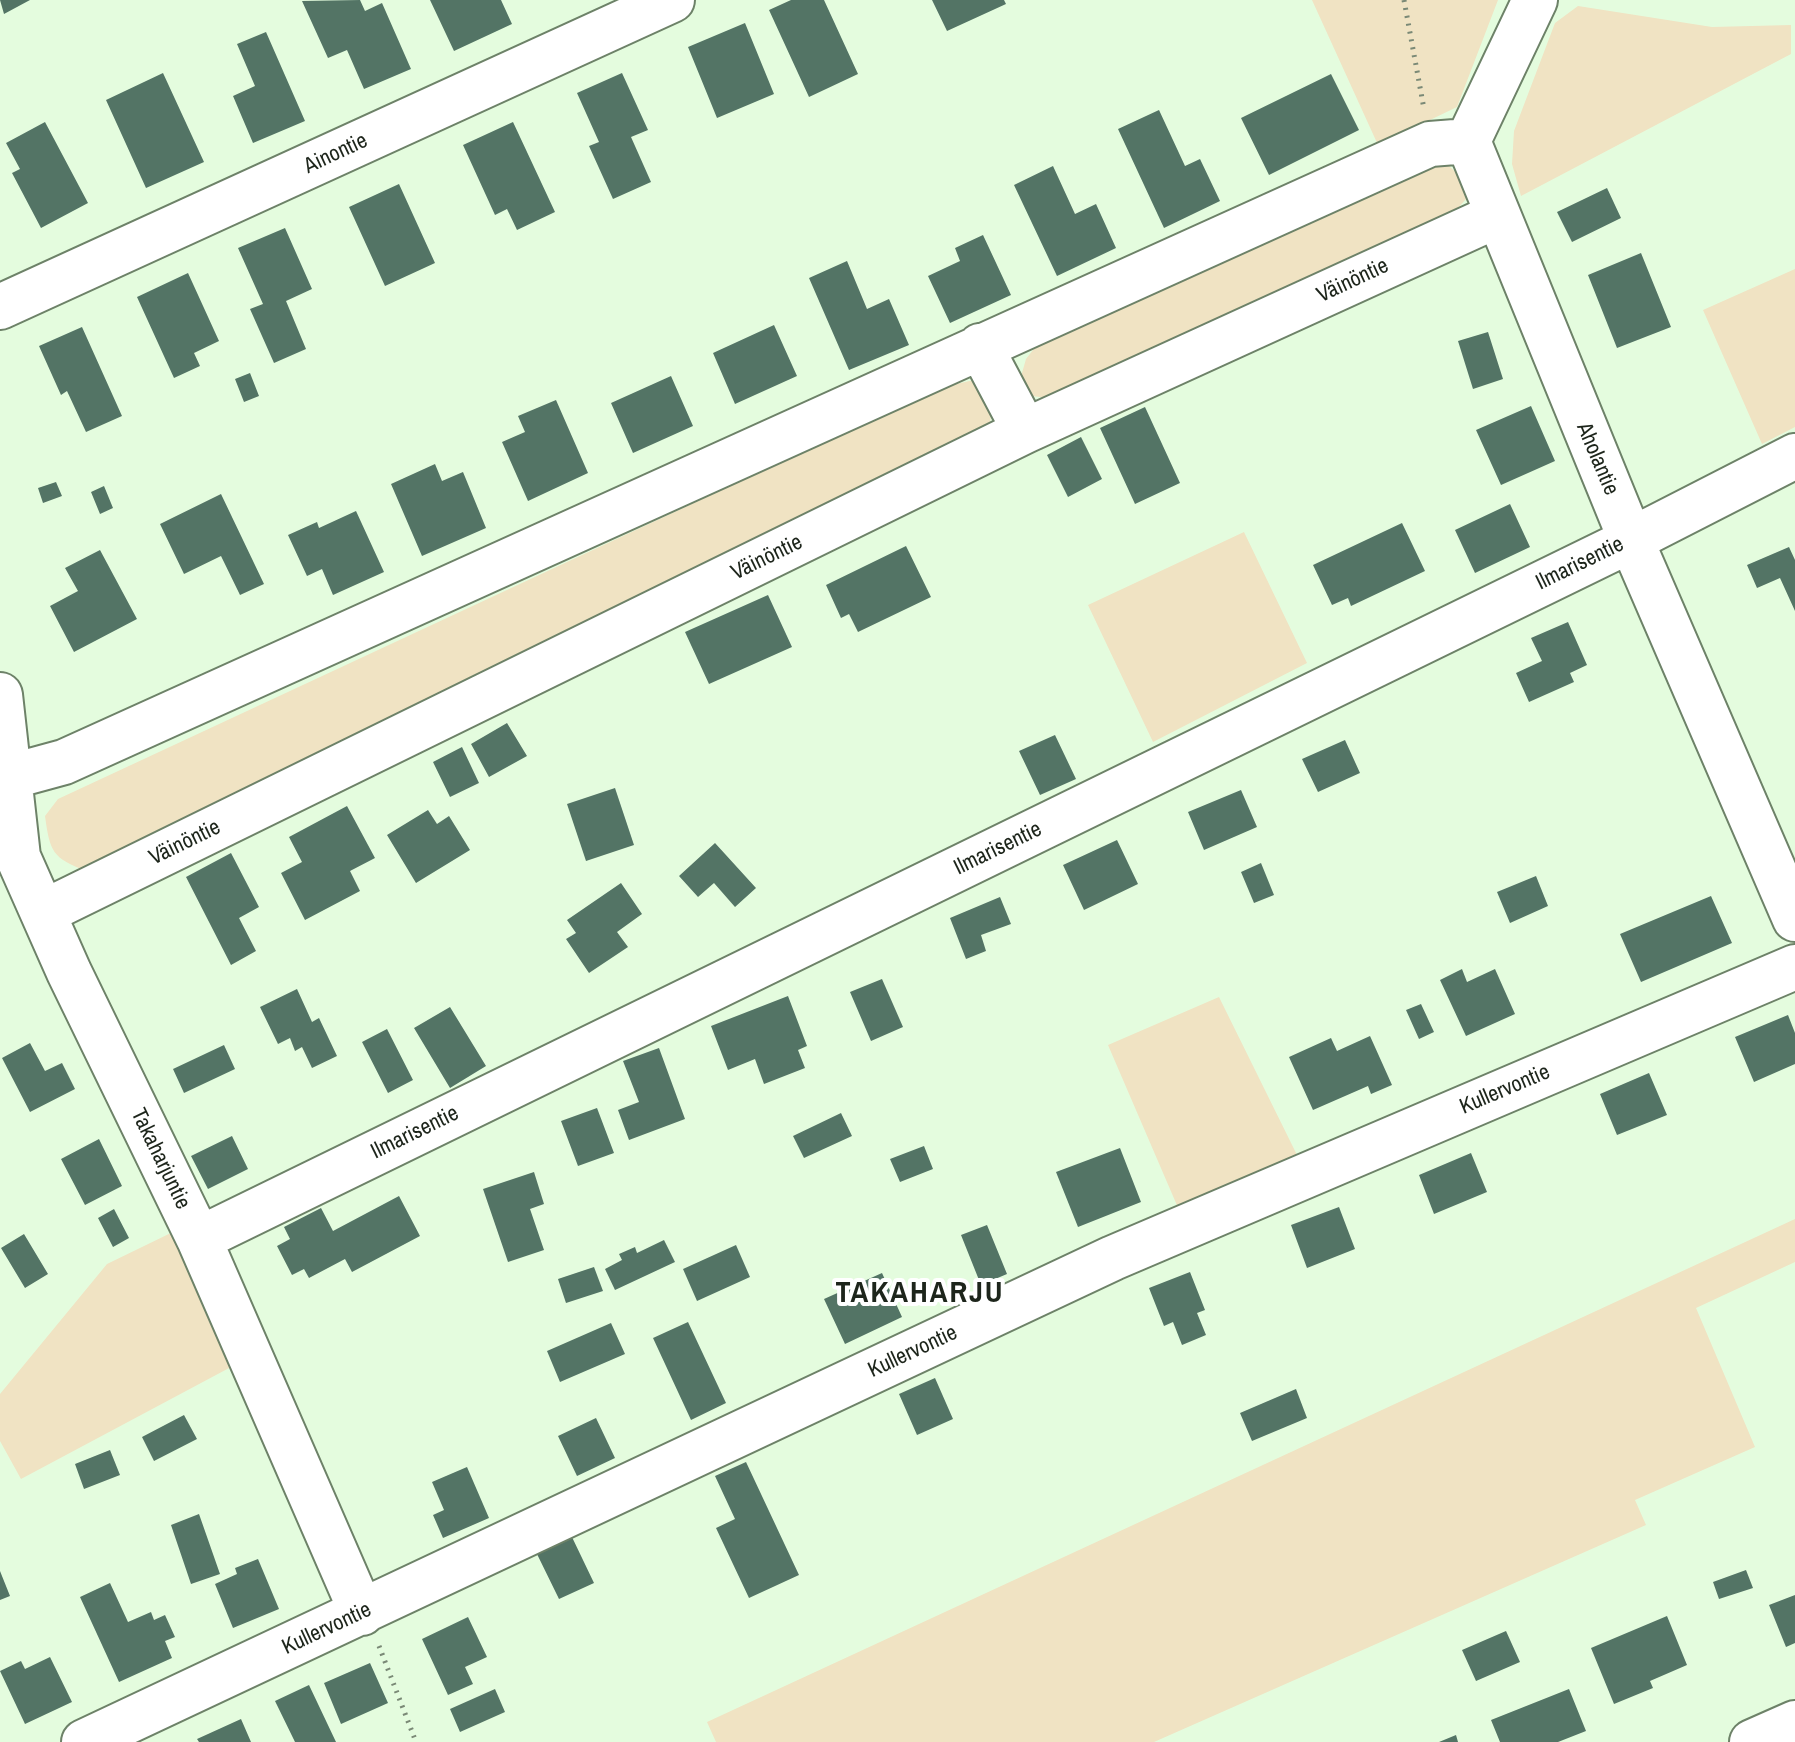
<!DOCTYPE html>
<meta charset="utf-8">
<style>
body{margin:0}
canvas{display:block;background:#e4fcde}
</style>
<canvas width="1795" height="1742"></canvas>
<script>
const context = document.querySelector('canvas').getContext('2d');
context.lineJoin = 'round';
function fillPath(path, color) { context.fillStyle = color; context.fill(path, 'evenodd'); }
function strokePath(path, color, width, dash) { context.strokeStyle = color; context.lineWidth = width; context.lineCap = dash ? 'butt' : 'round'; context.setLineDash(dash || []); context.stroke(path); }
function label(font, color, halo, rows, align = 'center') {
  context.font = font + ' "Archivo Narrow",sans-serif'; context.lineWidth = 8; context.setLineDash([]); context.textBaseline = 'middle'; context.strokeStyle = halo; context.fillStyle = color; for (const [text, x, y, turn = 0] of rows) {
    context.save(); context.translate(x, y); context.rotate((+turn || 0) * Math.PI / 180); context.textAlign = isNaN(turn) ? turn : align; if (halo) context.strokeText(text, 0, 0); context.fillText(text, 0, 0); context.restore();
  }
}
const green = new Path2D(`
 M1312,0H1498L1457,107L1378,145Z
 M1578,6L1712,27L1791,25V54L1521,196L1512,164L1514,131L1555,23Z
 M1448,165L1464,180L1467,198L1446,221L1055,399L1032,396L1020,380L1026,359L1040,341L1426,168Z
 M1795,269V427L1762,444L1703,310Z
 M974,380L992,400L990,425L87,871C52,858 50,852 45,816L58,799L943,387Z
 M1244,532L1307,663L1153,742L1088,605Z
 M1219,997L1298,1157L1179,1210L1108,1045Z
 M1795,1219V1262L1696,1308L1755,1447L1635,1500L1646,1525L1154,1742H716L707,1722Z
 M177,1230L231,1367L21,1479L0,1441V1394L107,1264Z`);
const building = new Path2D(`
 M0,0H30L4,14Z
 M360,0L365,11L382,3L411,69L364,89L347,50L328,58L302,1Z
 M430,0H501L512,24L454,51Z
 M791,0H824L858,74L809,97L769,10Z
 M932,0H1004L1006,4L947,31Z
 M745,23L774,94L717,118L688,47Z
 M266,32L305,121L253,143L233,96L255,86L237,44Z
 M163,73L204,162L146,188L106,100Z
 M622,73L648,130L631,137L651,182L613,199L589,146L599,142L577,93Z
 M1331,74L1359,130L1269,175L1241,118Z
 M1159,110L1185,166L1200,159L1220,201L1164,228L1118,129Z
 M45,122L88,203L41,228L12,173L20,169L6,143Z
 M513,122L555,212L517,230L507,209L495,215L463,145Z
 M1053,166L1075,214L1096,204L1116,248L1057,276L1014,185Z
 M399,184L435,263L385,286L349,207Z
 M1607,188L1621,218L1572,242L1557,212Z
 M285,228L312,289L286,301L306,349L274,363L250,309L263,304L238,248Z
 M983,235L1011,295L950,323L928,276L960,261L955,248Z
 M1641,253L1671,327L1617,348L1588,275Z
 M847,261L867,309L889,299L909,345L849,370L809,278Z
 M188,273L219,341L194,353L200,366L174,378L137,297Z
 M774,325L797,376L735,404L713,353Z
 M82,327L122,416L86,432L67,391L61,395L39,346Z
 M1488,332L1503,379L1473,389L1458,341Z
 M250,373L259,396L244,402L235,379Z
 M671,376L693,426L633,453L611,403Z
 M556,400L588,473L528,501L502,442L525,432L518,416Z
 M1531,406L1555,461L1501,485L1476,430Z
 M1145,407L1180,483L1135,504L1100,428Z
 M1081,437L1102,479L1068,497L1047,455Z
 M435,464L442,481L463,472L486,528L422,556L391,484Z
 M56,482L62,496L43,503L38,488Z
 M104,486L113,508L100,514L91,492Z
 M221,494L264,584L240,595L221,556L184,574L160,524Z
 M1510,504L1530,547L1475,573L1455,530Z
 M356,511L384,572L333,595L322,569L307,576L288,535L317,522L319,528Z
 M1402,523L1425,571L1351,606L1348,598L1332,605L1313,565Z
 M906,546L931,597L858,632L849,614L841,618L826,585Z
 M1789,547L1795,560V611L1780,578L1757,588L1747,565Z
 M100,550L137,619L74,652L50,606L78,591L65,568Z
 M768,595L792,647L709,684L685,632Z
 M1568,622L1587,665L1570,673L1574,682L1529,702L1516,673L1542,661L1531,638Z
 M507,723L527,756L489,777L471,744Z
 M1055,735L1076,779L1040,795L1019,751Z
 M1345,740L1360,773L1318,792L1302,759Z
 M462,747L479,783L450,797L433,762Z
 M615,788L634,845L586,861L567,804Z
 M1241,790L1257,827L1204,850L1188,812Z
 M347,806L375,858L350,871L360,891L305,920L281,873L302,862L289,837Z
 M428,810L437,824L449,816L470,850L416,883L387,835Z
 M1117,840L1138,884L1084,910L1063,865Z
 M715,843L756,888L735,907L714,883L698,897L679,876Z
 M231,853L259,907L239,918L256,951L231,965L186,877Z
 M1261,863L1274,895L1254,903L1241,872Z
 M1536,876L1548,906L1510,923L1497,892Z
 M621,883L642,914L617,932L628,947L589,973L566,939L576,933L567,920Z
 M1711,896L1732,943L1641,982L1620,934Z
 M1000,897L1011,924L981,935L986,951L966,959L950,918Z
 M1462,969L1467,982L1495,969L1515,1014L1466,1036L1440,980Z
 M882,979L903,1027L871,1041L850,992Z
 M297,989L312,1022L319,1018L337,1056L312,1068L302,1047L295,1051L290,1038L278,1044L260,1007Z
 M788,996L807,1046L798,1050L805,1068L764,1084L755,1059L728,1070L711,1026Z
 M1421,1004L1434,1032L1419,1039L1406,1010Z
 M450,1007L486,1066L450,1088L414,1028Z
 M1788,1015L1795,1033V1064L1754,1082L1735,1037Z
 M387,1029L413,1080L388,1093L362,1042Z
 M1370,1036L1392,1085L1371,1094L1368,1086L1313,1110L1289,1057L1331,1038L1337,1051Z
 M30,1043L45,1071L62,1063L75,1089L30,1112L2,1058Z
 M224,1045L235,1069L184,1093L173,1069Z
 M659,1048L685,1119L629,1140L618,1110L639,1102L623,1061Z
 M1649,1073L1667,1115L1617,1135L1600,1094Z
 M597,1108L614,1153L578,1166L561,1121Z
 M841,1113L852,1136L804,1158L793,1136Z
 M232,1136L248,1169L208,1189L191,1156Z
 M99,1139L122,1186L85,1205L61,1159Z
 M924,1146L933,1169L900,1182L890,1159Z
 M1120,1148L1141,1202L1078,1227L1056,1172Z
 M1471,1153L1487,1192L1434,1214L1419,1175Z
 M534,1172L544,1204L530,1209L544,1250L508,1262L483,1189Z
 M399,1196L420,1236L352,1272L345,1259L309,1278L304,1269L292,1275L277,1246L290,1239L284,1227L321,1208L333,1231Z
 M1339,1207L1355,1249L1307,1268L1291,1225Z
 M114,1209L129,1238L113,1247L98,1218Z
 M987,1225L1007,1274L981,1285L961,1235Z
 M24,1234L48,1274L25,1288L1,1248Z
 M664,1240L675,1262L615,1290L605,1269L622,1260L619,1254L635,1247L637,1253Z
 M736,1245L750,1277L697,1301L683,1269Z
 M594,1267L603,1291L566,1303L558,1279Z
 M1190,1272L1205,1310L1197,1313L1206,1335L1182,1345L1173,1322L1164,1326L1149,1288Z
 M882,1273L902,1317L845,1344L824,1299Z
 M688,1322L726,1403L691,1420L653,1338Z
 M611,1323L625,1354L560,1382L547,1351Z
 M935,1378L953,1419L917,1435L899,1394Z
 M1296,1389L1307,1418L1252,1441L1240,1413Z
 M184,1415L197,1439L154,1461L142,1437Z
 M596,1418L615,1458L577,1476L558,1436Z
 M110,1450L120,1475L84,1489L75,1464Z
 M746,1462L799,1575L749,1598L716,1528L735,1519L715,1476Z
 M467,1467L489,1518L443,1538L433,1515L444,1510L432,1482Z
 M199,1514L220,1574L191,1584L171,1525Z
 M571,1535L594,1583L559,1599L536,1552Z
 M258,1559L279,1609L233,1628L215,1584L237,1574L235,1568Z
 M1746,1570L1753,1588L1719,1599L1713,1582Z
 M0,1571L10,1596L0,1600Z
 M110,1583L128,1622L151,1612L154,1620L165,1615L175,1637L165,1641L172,1658L119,1682L80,1597Z
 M1795,1595V1643L1786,1647L1769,1605Z
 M1667,1616L1687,1665L1650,1681L1653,1688L1614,1704L1591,1648Z
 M468,1617L487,1657L465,1667L473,1684L448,1695L422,1639Z
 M1506,1631L1520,1662L1476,1681L1462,1650Z
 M50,1657L72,1702L25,1724L0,1671L21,1661L25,1669Z
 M370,1663L388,1703L341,1724L324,1683Z
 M309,1685L336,1742H295L275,1701Z
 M495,1689L505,1712L460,1732L450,1709Z
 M1569,1689L1586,1731L1558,1742H1500L1491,1720Z
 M241,1719L251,1742H199L197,1739Z
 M1456,1735L1458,1742H1439Z`);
const path = new Path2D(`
 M1404,0L1424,109
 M379,1646L416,1742`);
const minor = new Path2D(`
 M1535,0L1468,141L1631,540L1795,919
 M0,307L672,0
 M980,346L1025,431
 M0,695L18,857L69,972L199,1239L362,1613
 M9,777L64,762L1430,144L1468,141
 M44,912L1025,431L1496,216
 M199,1239L1631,540L1795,456
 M84,1742L1113,1258L1795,967
 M1752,1742L1795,1723`);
const streetNames = [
 ["Ainontie",336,154,-25],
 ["Väinöntie",1353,281,-25],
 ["Aholantie",1597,459,67],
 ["Väinöntie",767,558,-26],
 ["Ilmarisentie",1580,564,-26],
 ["Väinöntie",185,843,-26],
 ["Ilmarisentie",998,849,-26],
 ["Kullervontie",1505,1090,-23],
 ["Ilmarisentie",415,1133,-26],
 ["Takaharjuntie",160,1159,64],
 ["Kullervontie",913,1352,-25],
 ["Kullervontie",327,1629,-25]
];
const districtNames = [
 ["TAKAHARJU",920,1294]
];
fillPath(green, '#f0e3c3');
fillPath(building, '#537465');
strokePath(minor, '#6d8268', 48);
strokePath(path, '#7a8976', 5, [2, 6]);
strokePath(minor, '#fff', 44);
label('22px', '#1d251b', '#fff', streetNames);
context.letterSpacing = '2px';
label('bold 30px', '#1d251b', '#fff', districtNames);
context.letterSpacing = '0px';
</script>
